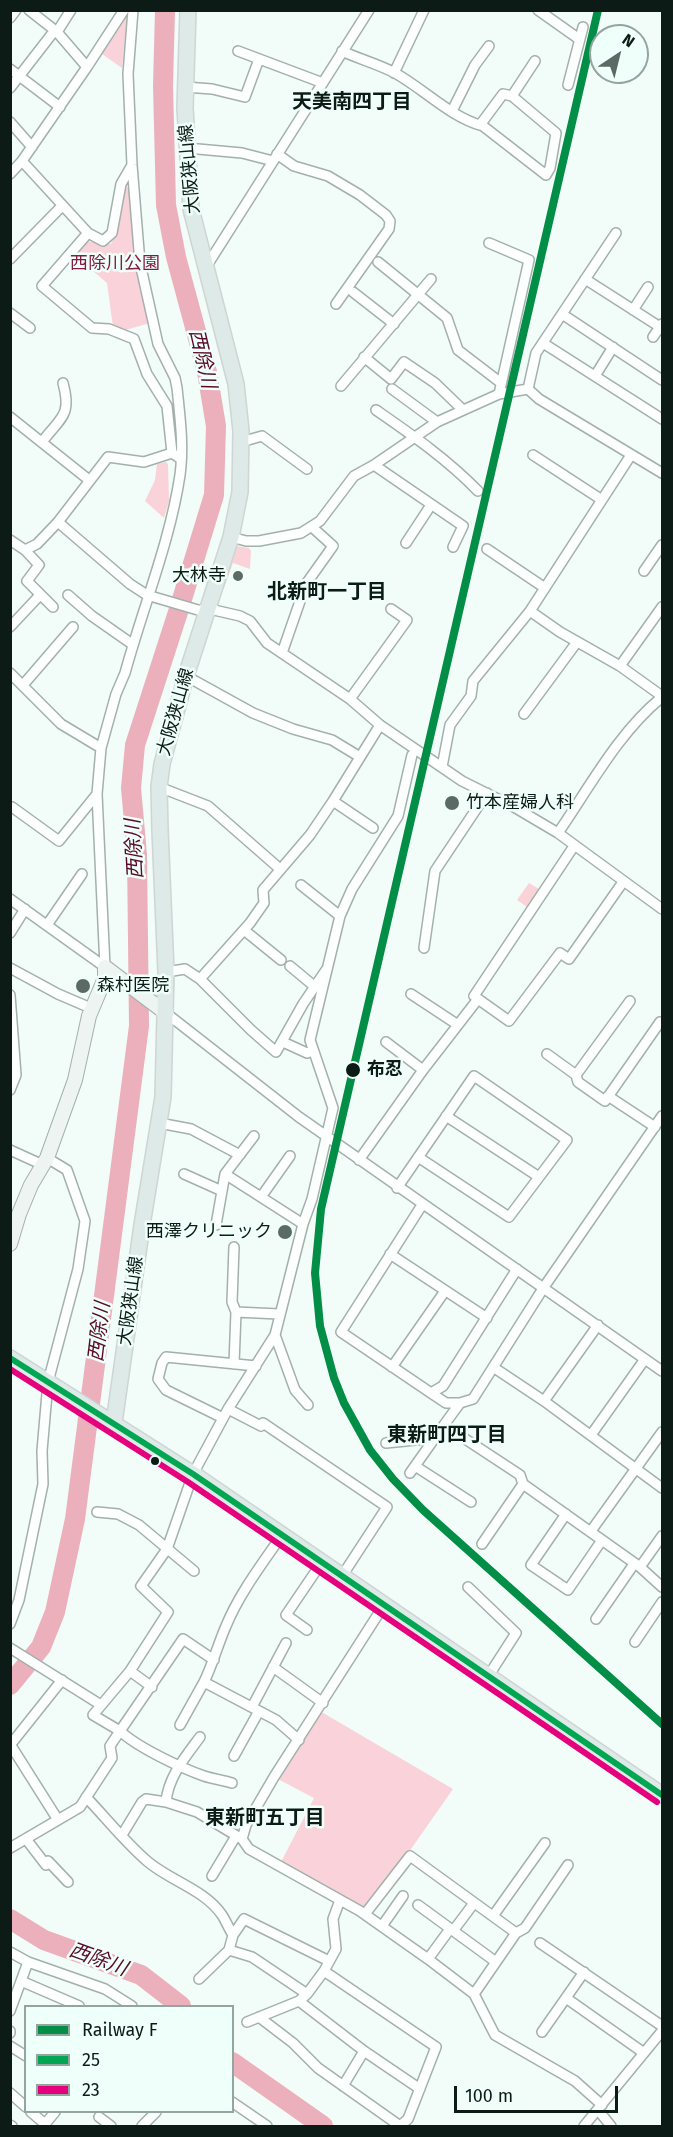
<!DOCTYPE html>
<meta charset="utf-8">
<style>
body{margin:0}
#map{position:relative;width:673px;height:2137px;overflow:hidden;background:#f2fcf8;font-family:"Fira Sans",sans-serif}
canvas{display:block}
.frame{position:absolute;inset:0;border:12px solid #0c1b16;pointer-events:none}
.legend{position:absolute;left:24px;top:2005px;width:210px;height:108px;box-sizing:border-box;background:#effff9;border:2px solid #94a49e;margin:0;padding:8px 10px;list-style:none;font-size:18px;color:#0c1b16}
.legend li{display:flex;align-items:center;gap:12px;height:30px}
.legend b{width:30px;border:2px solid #94a49e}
.north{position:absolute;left:589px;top:24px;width:60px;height:60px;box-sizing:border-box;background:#effff9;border:2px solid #94a49e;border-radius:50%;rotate:35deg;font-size:16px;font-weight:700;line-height:24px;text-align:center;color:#0c1b16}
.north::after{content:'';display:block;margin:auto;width:21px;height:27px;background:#5c6a65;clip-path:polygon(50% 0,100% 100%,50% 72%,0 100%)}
.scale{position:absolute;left:454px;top:2086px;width:164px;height:27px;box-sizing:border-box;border:3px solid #0c1b16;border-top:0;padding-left:8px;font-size:18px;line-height:21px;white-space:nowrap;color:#0c1b16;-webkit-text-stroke:4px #effff9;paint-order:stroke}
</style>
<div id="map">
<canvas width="673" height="2137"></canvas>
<div class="frame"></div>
<ul class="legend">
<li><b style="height:8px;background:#028e46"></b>Railway F</li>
<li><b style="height:8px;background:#00a651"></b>25</li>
<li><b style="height:8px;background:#e5007d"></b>23</li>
</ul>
<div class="north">N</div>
<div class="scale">100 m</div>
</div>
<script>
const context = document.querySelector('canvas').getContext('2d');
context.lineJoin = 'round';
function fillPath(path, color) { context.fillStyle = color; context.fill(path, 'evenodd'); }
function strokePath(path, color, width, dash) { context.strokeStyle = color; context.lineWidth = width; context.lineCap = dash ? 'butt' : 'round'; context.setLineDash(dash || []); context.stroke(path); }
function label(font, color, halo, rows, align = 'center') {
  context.font = font + ' "Fira Sans","Noto Sans JP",sans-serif'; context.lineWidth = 5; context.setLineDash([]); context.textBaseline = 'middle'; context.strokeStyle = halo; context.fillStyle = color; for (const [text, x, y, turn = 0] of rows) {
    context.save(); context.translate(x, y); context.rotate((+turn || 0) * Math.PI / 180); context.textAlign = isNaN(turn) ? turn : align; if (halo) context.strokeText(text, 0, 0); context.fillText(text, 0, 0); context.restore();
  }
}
const green = new Path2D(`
 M127,16L122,68L102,54Z
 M123,186L129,188L135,265L150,323L122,331L113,327L107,283L78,258L76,253L84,242C93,240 101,245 111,244L115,236Z
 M166,462L168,464L169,501L164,518L145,501L155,480L157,464Z
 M236,546L249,548L251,551L250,569L233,563L222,593H219Z
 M529,883L539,889L527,907L517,900Z
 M318,1710L453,1789L411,1849L360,1911L279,1866L314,1798L274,1777Z`);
const river = new Path2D(`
 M10,1685L41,1647L55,1612L75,1519L139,1026L137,855L131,788L135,745L179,609L214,495L216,426L207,372L176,257L166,205L163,86L165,10
 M10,1919L44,1940L141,1975L181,2006
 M232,2062L323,2126`);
const street = new Path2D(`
 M538,10L579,39
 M10,18L16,10
 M57,32L71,10
 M238,51L323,83
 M342,51C359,59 378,64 395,73C424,89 450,117 483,126L546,175L550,168L556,133L512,96L503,94L480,125
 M87,67L124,10
 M10,69L60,107
 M394,73L424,10
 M568,85L583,27
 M185,87L212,89L245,97L259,59
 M10,88L55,30
 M512,96L535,61
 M452,111L475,65L489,46
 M10,122L32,147
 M187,148L242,153L273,161
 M277,154L294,166L328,176L360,195L386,215L390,221L389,229L336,304
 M22,161L88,233L103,241L112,233L121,184L132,165
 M10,174L22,161L87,67L57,32L29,10
 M88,233L42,286L92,328L109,329L134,339L147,374L167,406L172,453L181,459
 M10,259L62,206
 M378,262L447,318L458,350L501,383
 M206,267L369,10
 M585,279L660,327
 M353,292L394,324
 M633,310L648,287
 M10,313L30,328
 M562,314L662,380
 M653,337L662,324
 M543,343L662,419
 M364,357L391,379L404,362L435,383L463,410
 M595,376L613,347
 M341,386L431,279
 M392,389L437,422
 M528,389L536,353L616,233
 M499,394L528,389L539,399L662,473
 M376,410C412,435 447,459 478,491
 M10,417L89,480
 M42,442C61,417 72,416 63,383
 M241,442L262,436L307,469
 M533,455L602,500
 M374,465L463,526L453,547
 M58,522L108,457L144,462L172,453
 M231,537L246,541H259L301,533L320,521L354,476L374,465L437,422L499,394L529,260L489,243
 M10,540L25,550L37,544L58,522L130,584L147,595L198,610H214L240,616L250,621L267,643L350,699L380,725L462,781L514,807L558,833L662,909
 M406,543L431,505
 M487,549L545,588
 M25,550L39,565L27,581L53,607
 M644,571L662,545
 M68,595L92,616L132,644
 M530,611L560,632L620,666L662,607
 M10,627L40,595
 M282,653L306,584L333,546L312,527
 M620,666L659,694L661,698
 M10,673L61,724L101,748
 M186,676L253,713L293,729L332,740L360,757
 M23,685L73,627
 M350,699L407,620L391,609
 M524,714L577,642
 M442,767L450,725L471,696L473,681L530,611L631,455
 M159,787L208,806L280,869
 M333,801L373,828
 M12,807L59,841L97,794
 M558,833C589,788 619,732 661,698L662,699
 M10,899L105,967
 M340,916L352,889L398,816L412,755
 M47,925L82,874
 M244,930L281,960
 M10,933L25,909
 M424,948L435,871L487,793
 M290,966L314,986
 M105,967L97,794L101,748L116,694L125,673C143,607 170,542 180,475C184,446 180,417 177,388L175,378L158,344L140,263L132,165L128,74L133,10
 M10,968L58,994L93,1009
 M166,972L185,969L200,979L250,923L264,903L263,890L310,835L333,801L380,725
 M200,979L251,1030L276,1052L303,1004L326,970
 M411,994L458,1025
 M10,995L16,1075L10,1090
 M478,999L509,1021L560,953L569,959L623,882
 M166,1013L299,1117L662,1371
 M283,1042L307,1053L313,1051
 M386,1042L423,1070
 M547,1054L576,1075L578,1082L605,1101L660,1022
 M576,1075L630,1001
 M608,1096L655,1127
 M446,1116L539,1177
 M662,1116L544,1287L473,1399L460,1403L444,1425L520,1475L523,1484L640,1567L662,1587
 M159,1123L191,1129L240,1155
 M10,1150L43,1165
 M359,1160L423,1070L478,999L474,996L574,846
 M184,1174L222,1191
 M225,1174L303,1224
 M397,1188L474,1076L567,1140L509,1217L418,1157
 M261,1197L290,1156
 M422,1205L341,1332L431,1393L443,1386L517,1269
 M216,1225L225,1174L254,1136
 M234,1247L232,1302L236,1312
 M390,1254L487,1318
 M598,1325L544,1401L662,1488
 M275,1335L295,1390L308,1405
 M234,1364L236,1312L279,1314
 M392,1367L445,1291
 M493,1367L544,1401
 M431,1393L446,1403H460
 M228,1409L261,1426L263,1423L387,1507L342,1576
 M223,1418L166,1390L158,1379L162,1363L166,1357L256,1366
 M591,1435L645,1359
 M386,1443L435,1438
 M415,1466L471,1502
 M410,1473L444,1425
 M97,1512L118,1514L139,1525L194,1571
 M566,1514L531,1565L568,1590L602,1540
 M591,1531L662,1432
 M282,1535C262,1564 239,1594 226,1626C218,1644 213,1664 204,1682L276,1720L299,1740
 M482,1544L523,1484
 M640,1567L662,1536
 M468,1587L516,1633L489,1675
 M384,1605L274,1777L246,1825L242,1839L249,1849L360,1911L428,1959L474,1994L495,2035L575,2081L602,2105
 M596,1619L634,1564
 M10,1624L19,1600L43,1484L42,1451L48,1382L78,1269L85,1221L67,1170L47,1158
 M307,1630L286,1615L322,1562
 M635,1642L662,1602
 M10,1648L101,1705
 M214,1660L183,1639L120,1731C137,1747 181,1768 204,1776C213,1779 222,1780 232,1783
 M273,1667L323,1703
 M130,1671L152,1687
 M252,1707L286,1643
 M180,1725L204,1682
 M200,1737C186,1756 168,1777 166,1802L197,1812L242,1839
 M10,1744L58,1820
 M11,1744L62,1680
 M234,1756L259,1711
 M86,1797C106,1818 125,1842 147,1861C170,1881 204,1889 222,1915C226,1921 229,1929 233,1935
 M122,1835L142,1802L146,1799L166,1802
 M26,1839L46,1865L48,1861L68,1882
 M10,1848L80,1807L112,1758L110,1746L120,1731L93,1715L130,1671L168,1612L141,1586L167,1549L193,1474L228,1409L275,1335L303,1224L312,1199L333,1108L310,1040L340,916L301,885
 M212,1876L236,1836
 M418,1905L496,1962
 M365,1914L410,1856L516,1933
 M493,1916L545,1843
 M382,1926L403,1896
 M453,1931L474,1903
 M540,1943L662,2026
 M229,1950L252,1957L307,1994
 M10,1952L28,1962L105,1989L132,2006
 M428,1959L450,1929
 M324,1971L436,2047L408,2119L400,2126
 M199,1979L229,1950L233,1935L244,1919L329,1961
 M21,1981L79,2006
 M474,1994L516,1933L525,1928L568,1865
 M566,1998L644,2053
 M299,2001L364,2051L420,2089
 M10,2011L28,1962
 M259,2017L293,2043L318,2068L400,2126
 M247,2022L299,2001L307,1994L324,1971L336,1949L333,1919L340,1900
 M10,2031V2033
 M542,2032L584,1972
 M10,2046L26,2056
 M343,2086L364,2051
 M10,2093L26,2107
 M232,2102L267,2126
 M598,2110L611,2126
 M31,2112L45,2124L55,2112
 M99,2117L111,2126
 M10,2125L12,2126
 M142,2126L156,2112
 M584,2126L662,2031`);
const secondary = new Path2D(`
 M105,967L166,1013
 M10,1244L19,1214L31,1185L47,1158L75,1080L89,1016L105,978V967`);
const primary = new Path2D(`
 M10,1358L193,1474L662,1795
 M114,1423L142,1225L163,1097L166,972L160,830L159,787L162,764L186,676L231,537L240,492L241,431L236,384L191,209L185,108L188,10`);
const bus1 = new Path2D(`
 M10,1358L193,1474L662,1795`);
const bus2 = new Path2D(`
 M10,1369L188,1482L657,1802`);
const rail1 = new Path2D(`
 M598,10L321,1209L315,1273L320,1326L334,1378L344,1403L370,1450L393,1479L423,1510L662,1724`);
const markers = [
 [238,576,6,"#5c6a65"],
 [452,803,8,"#5c6a65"],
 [83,986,8,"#5c6a65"],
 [353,1070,8,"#0c1b16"],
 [285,1232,8,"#5c6a65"],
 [155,1461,5,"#0c1b16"]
];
const streetNames = [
 ["大阪狭山線",190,169,-95],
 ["大阪狭山線",176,712,-74],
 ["大阪狭山線",131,1301,-82]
];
const parkNames = [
 ["西除川公園",115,264]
];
const poiNames = [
 ["大林寺",226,576],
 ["竹本産婦人科",466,803,"left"],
 ["森村医院",97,986,"left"],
 ["西澤クリニック",272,1232]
];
const stopNames = [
 ["布忍",367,1070]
];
const neighbourhoodNames = [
 ["天美南四丁目",352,102],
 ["北新町一丁目",327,592],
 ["東新町四丁目",447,1435],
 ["東新町五丁目",265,1818]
];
const waterNames = [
 ["西除川",202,359,77],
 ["西除川",135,849,-93],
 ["西除川",100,1332,-83],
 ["西除川",98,1960,20]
];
fillPath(green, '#f9d3d9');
strokePath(river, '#ebb0bc', 20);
strokePath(street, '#a4b0ac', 12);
strokePath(secondary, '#a4b0ac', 16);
strokePath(primary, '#ced5d3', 18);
strokePath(street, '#fdfffe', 9);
strokePath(secondary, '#eef4f2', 14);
strokePath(primary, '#deeae7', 15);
strokePath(bus1, '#00a651', 6);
strokePath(bus2, '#e5007d', 6);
strokePath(rail1, '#028e46', 8);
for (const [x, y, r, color] of markers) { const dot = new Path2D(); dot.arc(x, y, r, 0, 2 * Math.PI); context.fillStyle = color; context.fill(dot); strokePath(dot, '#effff9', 2); }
label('18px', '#0c1b16', '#effff9', streetNames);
label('18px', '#841c3f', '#effff9', parkNames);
label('18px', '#0c1b16', '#effff9', poiNames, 'right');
label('bold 18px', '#0c1b16', '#effff9', stopNames, 'left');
label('bold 20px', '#0c1b16', '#effff9', neighbourhoodNames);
label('italic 20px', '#5a0a27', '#effff9', waterNames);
</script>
